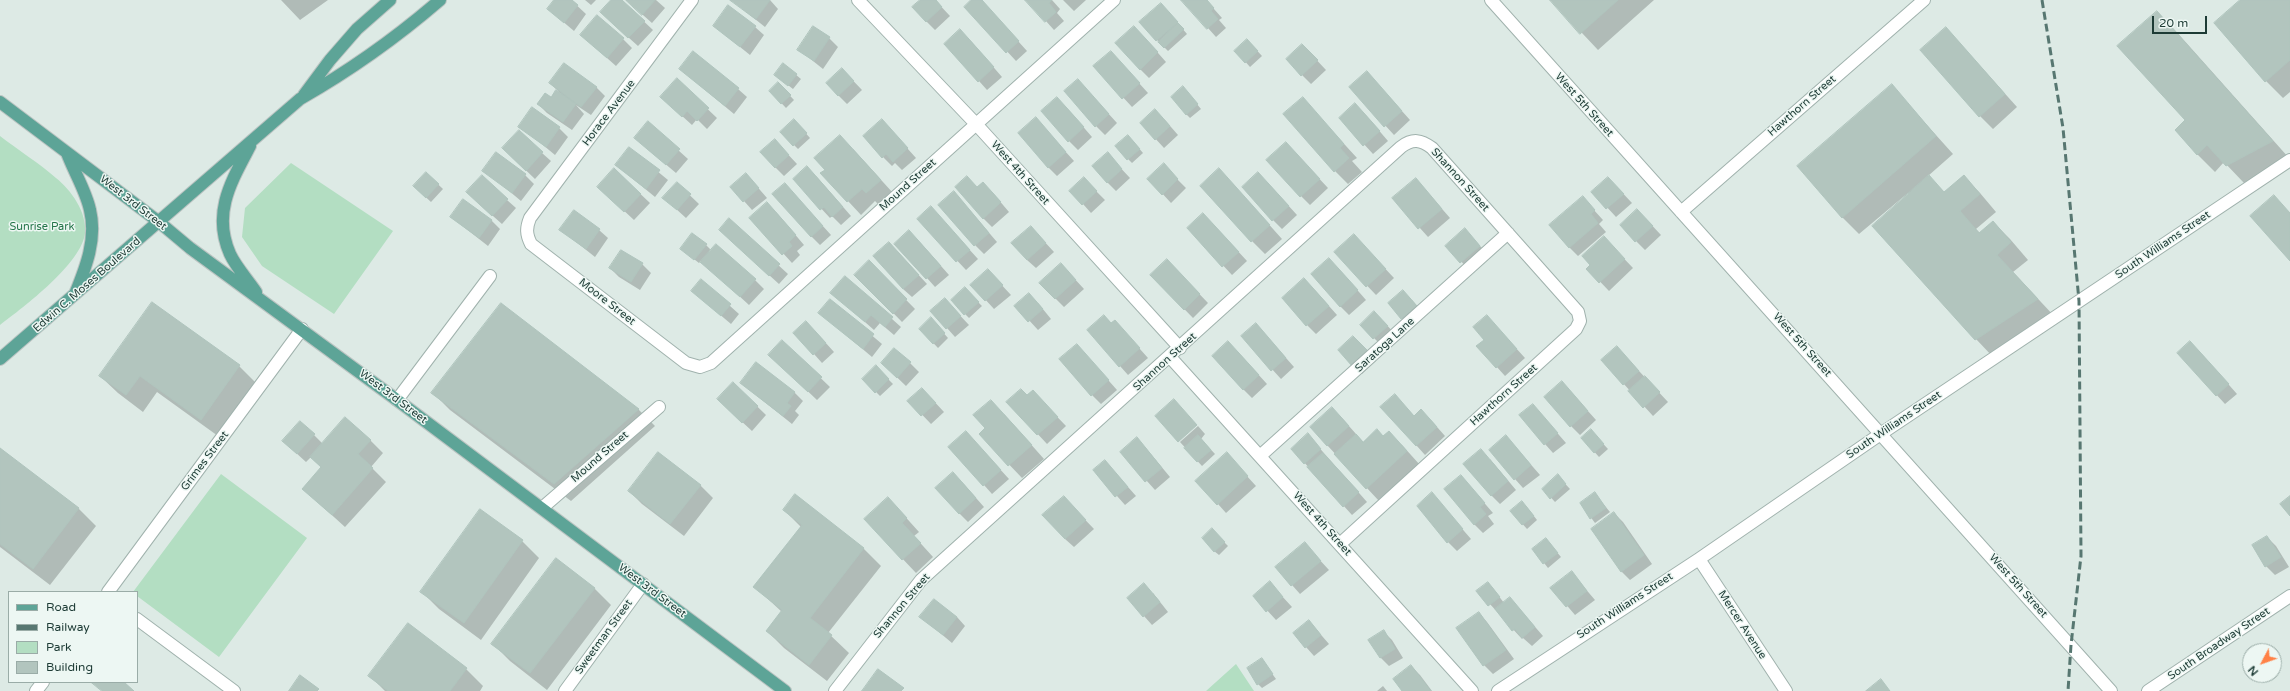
<!DOCTYPE html>
<style>
body{margin:0}
#map{position:relative;width:2290px;height:691px;overflow:hidden;background:#ddeae5;font-family:"Varela Round",sans-serif}
canvas{display:block}
.legend{position:absolute;left:8px;top:591px;width:130px;height:92px;box-sizing:border-box;background:#edf7f3;border:1px solid #9aaca7;margin:0;padding:5px 7px;list-style:none;font-size:12px;color:#1d3b35}
.legend li{display:flex;align-items:center;gap:8px;height:20px}
.legend b{width:20px;border:1px solid #9aaca7}
.north{position:absolute;left:2242px;top:643px;width:40px;height:40px;box-sizing:border-box;background:#edf7f3;border:1px solid #9aaca7;border-radius:50%;rotate:229deg;font-size:11px;font-weight:700;line-height:16px;text-align:center;color:#1d3b35}
.north::after{content:'';display:block;margin:auto;width:14px;height:18px;background:#ff8146;clip-path:polygon(50% 0,100% 100%,50% 72%,0 100%)}
.scale{position:absolute;left:2152px;top:16px;width:55px;height:18px;box-sizing:border-box;border:2px solid #1d3b35;border-top:0;padding-left:5px;font-size:12px;line-height:14px;white-space:nowrap;color:#1d3b35;-webkit-text-stroke:3px #edf7f3;paint-order:stroke}
</style>
<div id="map">
<canvas width="2290" height="691"></canvas>
<ul class="legend">
<li><b style="height:5px;background:#5da497"></b>Road</li>
<li><b style="height:5px;background:#577771"></b>Railway</li>
<li><b style="height:11px;background:#b3dec2"></b>Park</li>
<li><b style="height:11px;background:#b2c5be"></b>Building</li>
</ul>
<div class="north">N</div>
<div class="scale">20 m</div>
</div>
<script>
const context = document.querySelector('canvas').getContext('2d');
context.lineJoin = 'round';
function fillPath(path, color) { context.fillStyle = color; context.fill(path, 'evenodd'); }
function strokePath(path, color, width, dash) { context.strokeStyle = color; context.lineWidth = width; context.lineCap = dash ? 'butt' : 'round'; context.setLineDash(dash || []); context.stroke(path); }
function label(font, color, halo, rows, align = 'center') {
  context.font = font + ' "Varela Round",sans-serif'; context.lineWidth = 3; context.setLineDash([]); context.textBaseline = 'middle'; context.strokeStyle = halo; context.fillStyle = color; for (const [text, x, y, turn = 0] of rows) {
    context.save(); context.translate(x, y); context.rotate((+turn || 0) * Math.PI / 180); context.textAlign = isNaN(turn) ? turn : align; if (halo) context.strokeText(text, 0, 0); context.fillText(text, 0, 0); context.restore();
  }
}
const green = new Path2D(`
 M0,136C18,150 39,163 56,178C71,190 87,212 85,233C82,263 24,307 0,325Z
 M291,163L393,231L334,314L262,266L242,237L245,208Z
 M221,474L307,538L219,657L137,596V592H133Z
 M1236,664L1254,691H1206Z`);
const shadow = new Path2D(`
 M281,0H328L300,20Z
 M555,0H571L586,14L574,31L548,9Z
 M585,0H596L591,5Z
 M613,0H621L653,30L638,46L610,21Z
 M626,0H656L665,8L652,23Z
 M731,0H770L778,9L765,27Z
 M922,0H935L950,16L935,30L926,21Z
 M973,0H981L1027,51L1016,61L966,7Z
 M1027,0H1052L1060,9L1057,13L1064,21L1054,30Z
 M1063,0H1086L1074,11Z
 M1183,0H1206L1222,18L1219,20L1226,28L1216,37Z
 M1551,0H1654L1598,50Z
 M2242,0H2290V92L2283,98L2266,81Z
 M2157,12L2174,29L2289,158L2244,183L2224,162L2215,172L2198,155L2177,130L2186,120Z
 M1169,13L1187,34L1168,51L1140,23Z
 M714,26L755,27L764,35L750,55Z
 M1946,28L2017,107L1993,129L1980,116Z
 M1143,36L1166,62L1149,78L1140,69Z
 M829,38L838,47L823,69L798,49Z
 M623,39L632,48L616,66L590,43Z
 M969,39L1002,77L987,90L979,81Z
 M1251,44L1262,56L1250,67L1236,51Z
 M1311,54L1326,70L1311,84L1287,60Z
 M1119,61L1148,93L1132,107L1094,66Z
 M783,64L801,79L793,89L775,75Z
 M680,69L738,89L747,97L734,114Z
 M842,69L862,90L847,104L838,95Z
 M677,80L717,118L707,129L697,119L692,125L670,105Z
 M1078,80L1117,123L1105,135L1096,126Z
 M1376,82L1410,120L1394,135L1351,88Z
 M550,83L596,87L605,96L591,115L576,105L584,114L572,130L547,113L538,104L561,94Z
 M778,83L794,100L786,108L770,91Z
 M1892,86L1953,154L1928,176L1945,193L1963,176L1980,193L1996,212L1976,229L1980,233L1993,222L2010,239L2028,260L2013,272L2055,317L1993,357L1976,339L1908,193L1859,234L1842,217Z
 M1187,92L1201,109L1190,118L1186,114Z
 M1303,99L1357,158L1352,161L1362,172L1348,184L1335,171Z
 M1066,107L1092,137L1078,150L1069,141Z
 M1364,113L1388,141L1373,154L1340,118Z
 M1036,119L1074,161L1057,176L1048,167Z
 M1164,119L1178,135L1164,148L1141,123Z
 M794,120L810,138L798,149L781,132Z
 M648,123L688,159L676,173L644,146Z
 M520,126L559,128L568,137L555,155Z
 M890,129L916,158L902,170L895,163L892,166L883,157Z
 M1132,140L1143,153L1132,163L1128,159Z
 M1286,143L1328,188L1310,205L1301,196Z
 M629,148L668,180L655,197L616,165Z
 M783,149L797,164L784,176L775,167Z
 M853,149L893,193L880,206L875,201L861,215L822,173Z
 M542,153L551,161L535,179L512,157Z
 M1116,163L1130,178L1116,191L1107,182Z
 M614,169L650,203L634,220L607,195Z
 M484,170L525,175L534,184L521,201Z
 M426,173L443,189L431,202L418,190Z
 M1172,174L1186,188L1171,203L1149,179Z
 M816,176L851,216L841,225L832,216L830,218L794,179Z
 M1416,179L1450,218L1428,237L1393,198Z
 M1267,182L1297,215L1282,229L1273,220Z
 M677,183L699,204L686,218L664,198Z
 M754,183L767,198L752,210L744,201Z
 M1232,183L1282,239L1265,254L1252,241Z
 M1092,187L1105,200L1091,213L1083,204Z
 M1617,187L1632,203L1616,217L1593,192Z
 M977,188L992,192L1009,212L992,227L983,218Z
 M954,192L997,242L984,254L975,245Z
 M793,193L831,235L820,245L811,236Z
 M1583,198L1603,220L1599,224L1606,232L1578,256L1569,247Z
 M507,200L516,208L502,224L476,201Z
 M776,212L804,245L797,251L800,255L792,263L751,218Z
 M939,216L978,259L966,270L918,219Z
 M451,217L491,220L500,229L488,246Z
 M1646,219L1661,235L1645,250L1636,241Z
 M729,220L788,274L779,284L729,239Z
 M1212,223L1247,261L1232,275L1188,228Z
 M1031,227L1054,252L1036,268L1027,260Z
 M561,230H599L608,238L595,257Z
 M1474,239L1488,255L1470,271L1447,246Z
 M918,240L949,275L935,287L927,278Z
 M889,243L927,284L912,297L903,289Z
 M1362,244L1394,278L1376,295L1335,252Z
 M706,245L710,249L709,254L755,280L764,289L749,305L701,261L699,263L686,253Z
 M1612,246L1633,268L1609,291L1588,269Z
 M1167,260L1208,303L1193,318L1151,275Z
 M869,262L915,309L902,322L856,275Z
 M642,264L651,273L640,290L619,277L610,268Z
 M1061,264L1084,289L1064,307L1055,298Z
 M1338,268L1366,300L1349,315L1340,306Z
 M845,277L901,327L894,335L880,323L874,330L832,293Z
 M701,280L739,314L731,324L692,291Z
 M997,280L1011,295L994,309L972,285Z
 M1313,288L1337,315L1316,334L1307,325Z
 M969,293L982,306L969,318L965,314Z
 M830,300L882,344L872,357L820,313Z
 M1412,300L1425,316L1410,327L1389,304Z
 M1038,303L1051,319L1038,330L1016,306Z
 M152,304L239,366L256,383L218,436L157,392L143,412L118,393L100,376Z
 M953,308L969,325L955,337L947,328Z
 M1104,316L1112,324L1123,330L1148,358L1128,375L1120,366Z
 M931,319L948,338L938,348L920,329Z
 M1383,321L1396,335L1383,347L1361,325Z
 M1495,325L1525,358L1505,376L1478,346L1485,340Z
 M815,331L834,352L822,363L814,354Z
 M1264,333L1294,367L1281,379L1242,336Z
 M782,341L830,387L817,400L778,363Z
 M1077,345L1117,390L1101,404L1092,395Z
 M1362,346L1376,361L1362,374L1353,365Z
 M1237,351L1267,384L1252,398L1243,389Z
 M2199,351L2237,394L2225,404L2178,353Z
 M1625,356L1668,402L1653,416L1602,360Z
 M882,363H910L919,372L906,386Z
 M876,367L893,384L880,396L863,379Z
 M733,383L766,415L752,431L727,408Z
 M741,383L794,392L803,401L795,411L799,415L792,424Z
 M1571,392L1596,420L1580,435L1571,426Z
 M433,393L638,409L655,426L571,501L450,410Z
 M1027,396L1041,400L1066,426L1047,444L1008,402Z
 M931,398L944,412L931,424L909,401Z
 M1403,404L1415,417L1430,419L1445,436L1425,455L1382,407Z
 M1533,405L1566,443L1553,453L1545,444Z
 M1004,414L1044,459L1022,478L980,434Z
 M1341,417L1364,443L1384,437L1402,445L1420,465L1379,501L1327,445Z
 M1198,426L1205,434L1201,439L1215,454L1202,466L1180,442Z
 M966,432L1009,479L992,494L984,485Z
 M314,435L323,444L370,440L383,453L371,467L386,482L345,527L303,489L322,468L311,457L306,462L283,441Z
 M1595,435L1608,449L1599,457L1582,438Z
 M1506,436L1540,475L1523,488L1515,479Z
 M1316,444L1367,502L1352,515L1292,449Z
 M1145,447L1170,477L1155,490L1121,452Z
 M0,449L79,509L96,526L50,585L0,547Z
 M1490,459L1516,490L1500,504L1491,495Z
 M1105,461L1136,496L1125,505L1094,470Z
 M1235,463L1256,486L1226,513L1218,504Z
 M1461,476L1493,513L1488,516L1494,524L1483,533L1474,524Z
 M1558,476L1570,489L1555,502L1543,489Z
 M962,482L984,507L968,522L959,513Z
 M700,485L713,498L684,536L642,504L629,491Z
 M1432,494L1471,539L1457,551L1448,542Z
 M1595,494L1610,512L1595,523L1581,504Z
 M796,496L864,549L881,566L828,633L849,653L827,681L784,648L767,631L782,612L755,587L801,527L784,510Z
 M1072,506L1094,529L1074,547L1065,539Z
 M1526,506L1537,520L1527,529L1511,511Z
 M480,511L522,541L539,558L481,640L439,609L422,592Z
 M901,512L919,532L914,536L933,557L916,573L865,519Z
 M1614,513L1623,522L1652,564L1630,580L1621,571Z
 M1212,530L1228,546L1219,555L1214,551Z
 M2267,537L2276,546L2289,567L2275,575L2266,566Z
 M1546,539L1561,557L1548,568L1533,549Z
 M1305,544L1329,570L1300,594L1292,585Z
 M1572,573L1595,600L1575,615L1552,588Z
 M1270,583L1292,607L1276,620L1254,596Z
 M1492,587L1504,603L1510,598L1543,636L1532,646L1523,638L1522,639L1478,591Z
 M594,588L611,605L547,690L510,661L493,644Z
 M1153,593L1168,612L1152,625L1144,616Z
 M1479,613L1487,622L1514,659L1493,674L1484,665Z
 M921,617H957L965,626L952,643Z
 M1309,621L1329,644L1314,656L1306,647Z
 M408,625L466,669L483,686L480,691H385L370,676Z
 M1384,632L1392,640L1403,658L1389,666L1380,657Z
 M1262,660L1276,679L1262,688L1258,684Z
 M1411,666L1420,675L1432,691H1404Z
 M1383,686L1387,691H1377Z`);
const building = new Path2D(`
 M554,0H572L578,5L564,23L547,9Z
 M611,0H622L645,21L628,38L600,12Z
 M626,0H655L642,15Z
 M730,0H770L756,19Z
 M920,0H936L942,7L926,22L912,7Z
 M971,0H982L1019,41L1006,53L964,7Z
 M1025,0H1052L1049,3L1056,12L1045,22Z
 M1181,0H1207L1214,8L1211,11L1218,19L1207,29Z
 M1550,0H1618L1580,34Z
 M2240,0H2290V60L2265,82L2214,23Z
 M1161,3L1178,22L1156,41L1139,22Z
 M728,5L756,26L740,47L713,26Z
 M2157,11L2273,141L2226,166L2207,145L2197,155L2175,130L2185,120L2117,46Z
 M597,15L624,38L607,58L580,35Z
 M1178,23L1184,29L1164,48L1158,42Z
 M813,26L830,37L814,61L797,50Z
 M1134,26L1158,52L1140,70L1115,43Z
 M1946,27L2005,94L1979,117L1920,50Z
 M960,29L994,67L978,82L944,44Z
 M1247,39L1258,51L1245,63L1234,51Z
 M1302,44L1318,60L1301,76L1286,59Z
 M693,51L739,88L725,106L679,69Z
 M1111,51L1140,83L1122,99L1093,66Z
 M564,63L597,87L581,107L549,83Z
 M783,63L797,74L788,86L774,75Z
 M842,68L854,81L838,96L826,83Z
 M1367,71L1402,111L1384,127L1349,87Z
 M677,78L709,108L697,121L687,111L682,117L660,97Z
 M1078,79L1109,114L1095,127L1064,91Z
 M778,82L791,95L781,104L769,91Z
 M1892,84L1936,136L1842,218L1797,166Z
 M1183,86L1198,104L1186,115L1171,97Z
 M556,90L576,104L563,122L537,104L545,93L551,97Z
 M1057,97L1084,127L1068,142L1041,111Z
 M1303,97L1344,144L1340,148L1349,158L1334,172L1283,114Z
 M1355,103L1380,131L1363,146L1339,118Z
 M532,107L560,127L546,147L518,127Z
 M1155,109L1170,126L1155,140L1140,123Z
 M1036,117L1066,152L1048,168L1018,133Z
 M794,119L807,133L793,146L780,132Z
 M882,119L908,148L893,162L886,154L882,158L863,136Z
 M648,121L680,149L666,165L634,138Z
 M519,130L543,152L526,171L502,148Z
 M840,135L881,180L866,193L862,189L847,202L820,173L825,170L814,158Z
 M1128,135L1140,149L1127,160L1115,146Z
 M775,139L789,155L775,168L760,152Z
 M1286,142L1320,179L1300,197L1266,160Z
 M629,147L660,170L646,189L615,165Z
 M496,152L526,174L512,193L482,171Z
 M1108,152L1122,169L1107,183L1092,166Z
 M1164,163L1178,179L1162,195L1147,179Z
 M807,166L843,207L832,217L824,207L820,210L793,179Z
 M614,168L641,194L624,212L597,187Z
 M1219,168L1270,225L1251,242L1200,186Z
 M426,172L439,184L426,198L413,186Z
 M1258,172L1289,206L1272,221L1242,187Z
 M746,173L759,188L743,202L730,187Z
 M482,175L508,199L492,216L466,192Z
 M1929,175L1944,192L1964,175L1980,194L1960,211L1979,233L1993,221L2011,242L1997,255L2038,299L1975,340L1872,226Z
 M967,176L977,187L983,182L1001,202L983,219L955,187Z
 M1084,177L1097,191L1082,205L1069,191Z
 M1608,177L1624,194L1606,209L1591,192Z
 M1416,178L1442,209L1418,229L1392,198Z
 M677,182L691,194L677,210L662,198Z
 M785,183L823,226L811,237L772,194Z
 M954,191L989,233L974,246L938,205Z
 M2274,195L2290,213V261L2250,216Z
 M1583,196L1595,210L1591,214L1598,223L1569,248L1549,225Z
 M463,199L492,220L479,238L450,217Z
 M767,202L796,235L789,242L792,246L782,255L749,218Z
 M931,206L970,250L956,262L917,219Z
 M1637,209L1653,226L1635,242L1620,225Z
 M574,210L600,229L586,249L559,230Z
 M1203,213L1239,252L1222,267L1187,228Z
 M729,218L780,264L769,276L719,230Z
 M1031,226L1046,243L1027,260L1011,243Z
 M1465,228L1480,246L1460,263L1445,246Z
 M909,230L941,266L926,279L894,244Z
 M692,233L707,244L694,260L680,249Z
 M1354,234L1386,269L1366,287L1334,252Z
 M1604,236L1625,259L1599,283L1586,269L1590,265L1582,256Z
 M889,242L919,275L903,289L873,256Z
 M716,244L756,279L740,297L700,262Z
 M621,250L643,263L631,282L609,268Z
 M1329,258L1358,290L1340,307L1311,274Z
 M1167,259L1200,294L1184,310L1150,275Z
 M869,260L907,299L893,314L854,275Z
 M1061,263L1076,280L1055,299L1039,283Z
 M988,269L1003,285L985,301L970,285Z
 M845,276L893,317L885,327L871,315L865,322L830,293Z
 M1304,278L1329,306L1306,326L1282,298Z
 M701,279L731,304L721,316L691,291Z
 M965,287L979,302L964,315L951,300Z
 M1403,290L1417,306L1401,319L1388,303Z
 M1029,293L1043,309L1028,322L1014,306Z
 M945,298L961,316L946,329L930,311Z
 M830,299L874,334L863,349L818,313Z
 M152,302L240,365L201,420L140,376L126,395L99,376Z
 M501,303L639,409L554,484L431,393Z
 M1374,311L1388,326L1373,339L1360,325Z
 M1104,315L1111,323L1115,320L1140,348L1119,367L1087,330Z
 M1487,315L1517,349L1496,368L1476,346L1484,340L1473,327Z
 M931,317L945,333L933,344L919,329Z
 M806,321L826,343L813,355L793,333Z
 M1256,323L1286,358L1271,371L1241,336Z
 M1353,336L1368,351L1352,366L1338,350Z
 M782,340L822,377L808,392L768,355Z
 M1228,341L1259,375L1243,390L1212,356Z
 M2190,341L2229,384L2216,396L2177,353Z
 M1077,344L1109,380L1091,396L1059,359Z
 M1617,346L1639,371L1623,385L1601,360Z
 M894,348L911,362L897,378L881,363Z
 M756,362L795,392L787,403L791,406L783,416L740,383Z
 M876,365L889,379L875,393L862,379Z
 M1645,376L1660,392L1643,408L1628,391Z
 M1562,381L1588,411L1570,427L1544,397Z
 M733,382L758,406L742,423L717,399Z
 M922,388L936,403L921,416L907,401Z
 M1021,389L1027,395L1033,390L1058,417L1037,435L1006,402Z
 M1395,394L1414,416L1421,409L1437,427L1416,446L1380,407Z
 M1174,399L1197,425L1178,442L1155,416Z
 M991,400L1032,445L1008,466L979,434L985,428L973,415Z
 M1533,404L1558,433L1544,445L1519,415Z
 M1332,407L1349,426L1327,446L1310,427Z
 M345,417L371,440L358,454L373,468L332,515L302,489L321,467L310,457Z
 M300,421L315,434L297,454L282,441Z
 M1377,429L1383,436L1389,431L1407,451L1366,489L1334,454L1356,434L1363,442Z
 M1591,429L1604,444L1594,453L1581,438Z
 M966,431L1001,470L983,486L948,447Z
 M1308,433L1321,449L1304,464L1291,449Z
 M1198,435L1211,450L1197,462L1184,448Z
 M1506,435L1531,465L1514,480L1489,450Z
 M1137,437L1162,468L1145,482L1120,452Z
 M0,448L79,508L33,569L0,544Z
 M1481,449L1508,481L1491,496L1463,464Z
 M658,452L701,485L670,524L628,491Z
 M1227,452L1248,476L1217,505L1195,481Z
 M1323,453L1359,492L1343,507L1307,467Z
 M1105,460L1128,487L1115,497L1093,470Z
 M953,472L976,498L959,514L935,488Z
 M1558,474L1566,484L1550,499L1542,489Z
 M1461,475L1485,503L1480,507L1486,514L1474,525L1444,489Z
 M1432,492L1463,529L1447,543L1417,506Z
 M1595,492L1606,508L1590,519L1580,503Z
 M795,494L864,548L810,618L832,635L809,665L766,631L782,610L753,587L802,525L783,510Z
 M1064,496L1086,520L1065,539L1042,515Z
 M2290,496V516L2280,504Z
 M888,497L907,518L902,523L921,543L902,560L864,519Z
 M1522,501L1534,516L1522,525L1510,511Z
 M480,509L523,540L464,623L420,592Z
 M1614,512L1644,555L1621,572L1591,529Z
 M1212,528L1225,542L1214,552L1202,538Z
 M2267,536L2281,557L2265,567L2252,545Z
 M1546,538L1558,553L1543,564L1532,549Z
 M1305,542L1321,561L1291,586L1275,567Z
 M556,558L595,588L530,673L491,644Z
 M1572,571L1587,591L1566,607L1550,588Z
 M1270,581L1283,597L1266,612L1253,596Z
 M1488,582L1500,597L1488,606L1476,591Z
 M1144,583L1160,602L1143,617L1127,598Z
 M1510,597L1535,627L1522,638L1515,629L1512,631L1495,609Z
 M934,599L957,617L943,635L919,617Z
 M1479,612L1506,650L1483,666L1456,628Z
 M1309,620L1321,635L1305,648L1293,633Z
 M408,623L467,668L450,691H388L368,676Z
 M1384,630L1395,649L1380,658L1368,640Z
 M1262,658L1273,674L1257,685L1247,668Z
 M1411,665L1431,691H1402L1393,679Z
 M878,669L904,688L901,691H862Z
 M300,675L319,689L317,691H289Z
 M1881,679L1890,691H1866Z
 M91,682H124L134,691H102Z`);
const minor = new Path2D(`
 M692,0L530,218C526,228 526,234 531,244L686,363L700,367L711,363L1114,0
 M858,0L976,124L1180,348
 M1491,0L2111,691
 M1681,212L1924,0
 M1170,357L1472,691
 M397,400L490,276
 M1260,456L1508,233
 M542,508L659,407
 M1699,559L1786,691
 M108,592L302,329
 M137,619L234,691
 M36,691L43,682
 M565,691L643,584
 M835,691L921,580L1401,147C1413,138 1421,140 1432,148L1578,312L1580,321L1576,329L1340,544
 M1498,691L1699,559L1882,433L2290,160
 M2148,691L2290,596`);
const major = new Path2D(`
 M304,95L330,60L357,29L390,0
 M0,102L159,222L190,248L397,400L785,691
 M250,146C231,182 212,213 230,254C236,267 248,280 256,292
 M67,153C74,172 86,191 90,210C97,239 86,267 75,294
 M0,359L300,99C351,70 396,38 440,0`);
const rail = new Path2D(`
 M2042,0L2063,128L2079,301L2081,556L2071,645L2068,691`);
const streetNames = [
 ["West 5th Street",1584,105,48],
 ["Hawthorn Street",1802,106,-41],
 ["Horace Avenue",609,113,-53],
 ["West 4th Street",1020,173,48],
 ["Shannon Street",1460,180,48],
 ["Mound Street",908,185,-42],
 ["West 3rd Street",133,203,38],
 ["South Williams Street",2163,245,-34],
 ["Edwin C. Moses Boulevard",87,285,-41],
 ["Moore Street",607,302,38],
 ["Saratoga Lane",1385,345,-42],
 ["West 5th Street",1802,345,48],
 ["Shannon Street",1165,362,-42],
 ["Hawthorn Street",1504,395,-42],
 ["West 3rd Street",393,397,37],
 ["South Williams Street",1894,425,-34],
 ["Mound Street",600,457,-41],
 ["Grimes Street",205,461,-53],
 ["West 4th Street",1322,524,48],
 ["West 5th Street",2018,586,48],
 ["West 3rd Street",652,591,37],
 ["Shannon Street",902,606,-50],
 ["South Williams Street",1625,606,-33],
 ["Mercer Avenue",1742,625,57],
 ["Sweetman Street",604,637,-54],
 ["South Broadway Street",2219,644,-34]
];
const parkNames = [
 ["Sunrise Park",42,227]
];
fillPath(green, '#b3dec2');
fillPath(shadow, '#0003');
fillPath(building, '#b2c5be');
strokePath(building, '#afc4bd', 1);
strokePath(minor, '#a0b2ad', 14);
strokePath(major, '#bbc4c2', 14);
strokePath(minor, '#fff', 12);
strokePath(major, '#5da497', 12);
strokePath(rail, '#577771', 3, [8, 4]);
label('11px', '#1d3b35', '#edf7f3', streetNames);
label('11px', '#247549', '#edf7f3', parkNames);
</script>
